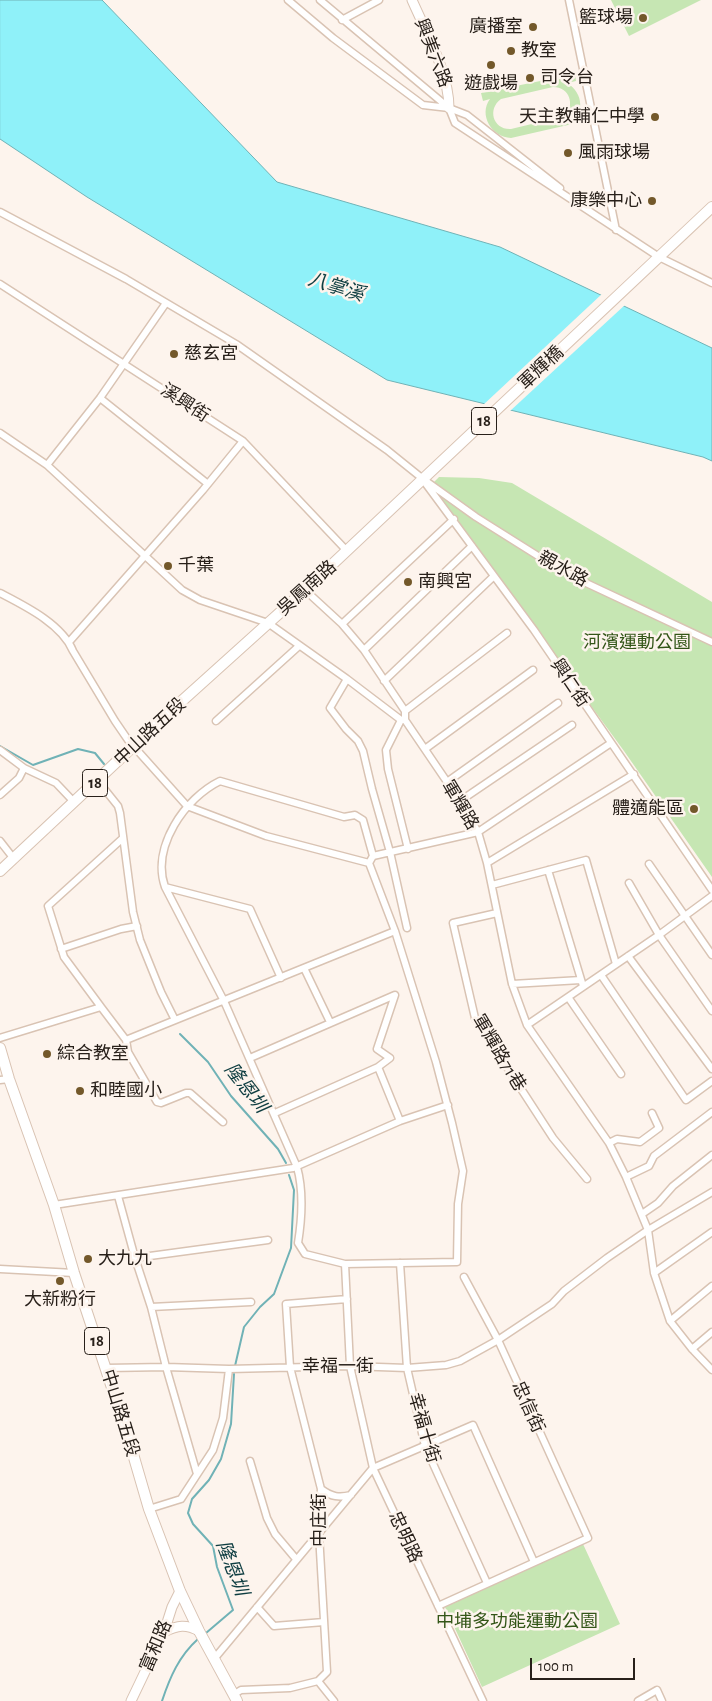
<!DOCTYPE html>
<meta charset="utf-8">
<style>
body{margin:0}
#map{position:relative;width:712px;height:1701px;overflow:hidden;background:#fdf4ed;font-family:"Alegreya Sans",sans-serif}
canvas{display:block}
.scale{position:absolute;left:530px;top:1658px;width:105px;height:22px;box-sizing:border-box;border:2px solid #28201a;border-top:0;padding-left:6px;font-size:15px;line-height:18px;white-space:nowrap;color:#28201a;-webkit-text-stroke:4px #fdf4ed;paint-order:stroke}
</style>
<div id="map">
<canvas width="712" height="1701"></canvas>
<div class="scale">100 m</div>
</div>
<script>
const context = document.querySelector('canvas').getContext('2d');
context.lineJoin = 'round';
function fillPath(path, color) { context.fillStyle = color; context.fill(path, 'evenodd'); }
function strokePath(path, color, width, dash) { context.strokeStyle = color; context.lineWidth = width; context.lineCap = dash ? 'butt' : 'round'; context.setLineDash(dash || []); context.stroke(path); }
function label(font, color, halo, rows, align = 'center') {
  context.font = font + ' "Alegreya Sans","Noto Sans TC",sans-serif'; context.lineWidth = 5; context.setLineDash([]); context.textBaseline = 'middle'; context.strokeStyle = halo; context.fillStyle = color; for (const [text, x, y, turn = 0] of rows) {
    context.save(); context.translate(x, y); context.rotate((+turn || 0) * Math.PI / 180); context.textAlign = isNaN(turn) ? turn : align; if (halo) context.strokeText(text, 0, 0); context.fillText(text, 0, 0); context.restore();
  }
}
const green = new Path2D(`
 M611,0H701L629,36Z
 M575,74L576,81L567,83C584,93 585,115 568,125L511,138C492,137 478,115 490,99L483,101L481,93ZM553,87C570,87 575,105 565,116L511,129C493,130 487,109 501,99Z
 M439,477L479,478L512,483L712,602V877L624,751L430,486Z
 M583,1544L620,1624L482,1687L445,1607Z`);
const water = new Path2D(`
 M0,0H102L277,182L500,247L712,348V461L703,457L387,380L87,197L0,139Z`);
const pier = new Path2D(`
 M603,293L626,304L509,412L482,406Z`);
const stream = new Path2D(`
 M0,746L33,765L78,749L95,753L104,764
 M180,1034L208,1062L231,1096L278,1149L286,1163
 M235,1366L244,1327L260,1307L274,1294L291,1248L294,1190L289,1175
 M206,1633L233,1610L217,1567L213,1546L193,1524L188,1513L192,1499L209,1480L221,1459L231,1424L234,1374
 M162,1701C170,1677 179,1656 198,1639`);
const street = new Path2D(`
 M288,0L333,38L423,105L449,108L467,115L560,188
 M320,0L449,108L455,123L659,257L712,283
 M569,0L616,230
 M342,20L379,0
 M0,212L126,279L236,344L387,450L423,479L476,517L538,556L584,582L712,642
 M0,284L243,441L347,551
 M100,398L208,484
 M0,433L47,465L182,590L200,600L268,623L347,679L401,720H405L460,801L478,832L487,863L512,984L527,1025L609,1143L626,1177L648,1230L654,1273L670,1321L692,1349L712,1370
 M47,465L100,398L166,303
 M426,484L534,630L712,890
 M305,590L342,624L364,650L405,711V720
 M0,593C25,606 62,624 73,651L115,721L128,740L187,806L266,836L369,863
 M342,624L454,519
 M69,642L203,490L243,441
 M364,650L472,546
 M347,679L330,708L346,729L358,741L363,751L372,789L390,852L407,928
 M384,681L494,576
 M405,711L507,633
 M401,720L386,750L388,769L408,849
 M216,721L299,646
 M425,749L533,670
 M0,750L24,768L56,783L74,802
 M98,781L118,806L120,813L133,912L140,940L161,992L175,1020
 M447,782L558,703
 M0,795L19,778L24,768
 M460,801L572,725
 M0,841L14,859
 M373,856L478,832L611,743
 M487,863L634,774
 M649,864L712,955
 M548,870L583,986
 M629,883L659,935L712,1011
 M492,885L586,860L616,964
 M165,887L250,909L281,978
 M497,913L453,923L475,1018L553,1138L587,1179
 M61,949L121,929L137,926
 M628,956L712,1069
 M304,968L330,1022
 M601,975L686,1100L712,1081
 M512,984L581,980
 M568,997L621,1074
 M101,1007L64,957L48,906L123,838
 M527,1025L659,935L712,896
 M0,1038L101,1007L126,1040L128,1052L157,1102L161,1103L186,1093H190L223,1122
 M126,1040L395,931
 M250,1058L395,995L377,1049L390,1058L378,1067L400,1121
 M0,1080L9,1079
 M275,1113L378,1067
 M609,1143L617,1139L640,1142L659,1128L652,1113
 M626,1177L649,1166L654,1156L712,1112
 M118,1196L135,1258L151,1307L166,1367L197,1474
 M54,1205L293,1168L400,1121L448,1105
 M642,1214L658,1203L673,1186L712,1155
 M135,1258L268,1240
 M400,1263L407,1368L425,1446L487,1583
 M345,1264L305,1254L298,1243C302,1218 304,1192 297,1167L224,1001L165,887C151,847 185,798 220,781L344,817L355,815L363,820L373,856L369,863L395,931L436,1062L452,1123L463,1171L458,1204L457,1262L345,1264L350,1366L373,1468L483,1701
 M0,1269L74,1273
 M654,1273L712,1232
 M151,1307L251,1302
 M670,1321L712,1286
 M692,1349L712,1332
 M106,1368L166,1367L229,1369L350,1366L407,1368L446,1365L460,1361L498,1340L552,1304L564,1291L607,1258L648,1230L712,1192
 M250,1461L267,1518L275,1534L296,1559
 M321,1489C332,1497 339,1498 351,1495
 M149,1509L181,1499L213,1450L223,1418L229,1369
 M438,1606L588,1538L498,1340L464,1277
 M257,1607L274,1626L324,1622
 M214,1659L373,1468L473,1425L534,1562
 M318,1681L334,1701
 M233,1695L241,1690L290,1688L318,1681L327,1672L319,1534L321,1489L290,1367L286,1304L347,1299
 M638,1701L657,1690L662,1701`);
const secondary = new Path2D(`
 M412,0C426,32 449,73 449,108
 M164,1632C178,1625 186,1624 199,1631
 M131,1701L164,1632L172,1607L180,1591`);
const primary = new Path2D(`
 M0,871L173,709L305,590L712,207
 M0,1048L9,1079L54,1205L74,1273L126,1430L149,1509L180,1591L199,1631L237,1701`);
const markers = [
 [643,18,5,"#73582a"],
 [533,27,5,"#73582a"],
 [511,51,5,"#73582a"],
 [491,65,5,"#73582a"],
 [530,78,5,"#73582a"],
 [655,117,5,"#73582a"],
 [568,153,5,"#73582a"],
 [652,201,5,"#73582a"],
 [174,354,5,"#73582a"],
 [168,566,5,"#73582a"],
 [408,582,5,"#73582a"],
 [694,809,5,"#73582a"],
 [47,1054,5,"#73582a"],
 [80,1091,5,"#73582a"],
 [88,1259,5,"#73582a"],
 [60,1281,5,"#73582a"]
];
const shields = [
 [484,421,25],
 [95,783,25],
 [97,1341,25]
];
const shieldNames = [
 ["18",484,421],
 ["18",95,783],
 ["18",97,1341]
];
const poiNames = [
 ["籃球場",633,18,"right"],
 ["廣播室",523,27,"right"],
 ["教室",521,51],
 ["司令台",540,78],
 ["遊戲場",491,84,"center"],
 ["天主教輔仁中學",645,117,"right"],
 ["風雨球場",578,153],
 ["康樂中心",642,201,"right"],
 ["慈玄宮",184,354],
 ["千葉",178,566],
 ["南興宮",418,582],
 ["體適能區",684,809,"right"],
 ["綜合教室",57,1054],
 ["和睦國小",90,1091],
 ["大九九",98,1259],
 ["大新粉行",60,1300,"center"]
];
const streetNames = [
 ["興美六路",433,53,69],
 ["軍輝橋",541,368,-43],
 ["溪興街",185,403,33],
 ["親水路",563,569,29],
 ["吳鳳南路",307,588,-42],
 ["興仁街",570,683,56],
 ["中山路五段",150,732,-43],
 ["軍輝路",460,805,59],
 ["軍輝路71巷",499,1053,59],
 ["幸福一街",338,1367],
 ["忠信街",528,1407,66],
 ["中山路五段",120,1413,73],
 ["幸福十街",424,1428,74],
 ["中庄街",320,1520,-90],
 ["忠明路",405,1537,65],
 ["富和路",156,1646,-67]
];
const parkNames = [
 ["河濱運動公園",637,643],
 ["中埔多功能運動公園",517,1622]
];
const waterNames = [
 ["八掌溪",336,287,17],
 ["隆恩圳",246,1088,52],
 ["隆恩圳",232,1568,69]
];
fillPath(green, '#c6e6b3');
fillPath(water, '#8ff1f9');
strokePath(water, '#70b2b6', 1);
fillPath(pier, '#fdf4ed');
strokePath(stream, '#70b2b6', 2);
strokePath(street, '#d9c3b3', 9);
strokePath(secondary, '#d9c3b3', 11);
strokePath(primary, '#d9c3b3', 12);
strokePath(street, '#fff', 6);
strokePath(secondary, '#fff', 9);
strokePath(primary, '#fff', 10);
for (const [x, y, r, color] of markers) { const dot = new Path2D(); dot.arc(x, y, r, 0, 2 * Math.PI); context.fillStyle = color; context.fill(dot); strokePath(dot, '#fdf4ed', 2); }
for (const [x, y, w] of shields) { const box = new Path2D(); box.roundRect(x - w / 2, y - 13.5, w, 27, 4); context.fillStyle = '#fdf4ed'; context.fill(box); strokePath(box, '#28201a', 1); }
label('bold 16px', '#28201a', null, shieldNames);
label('18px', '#28201a', '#fdf4ed', poiNames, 'left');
label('18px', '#28201a', '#fdf4ed', streetNames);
label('18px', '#335618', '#fdf4ed', parkNames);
label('italic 19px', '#0e3d41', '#fdf4ed', waterNames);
</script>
